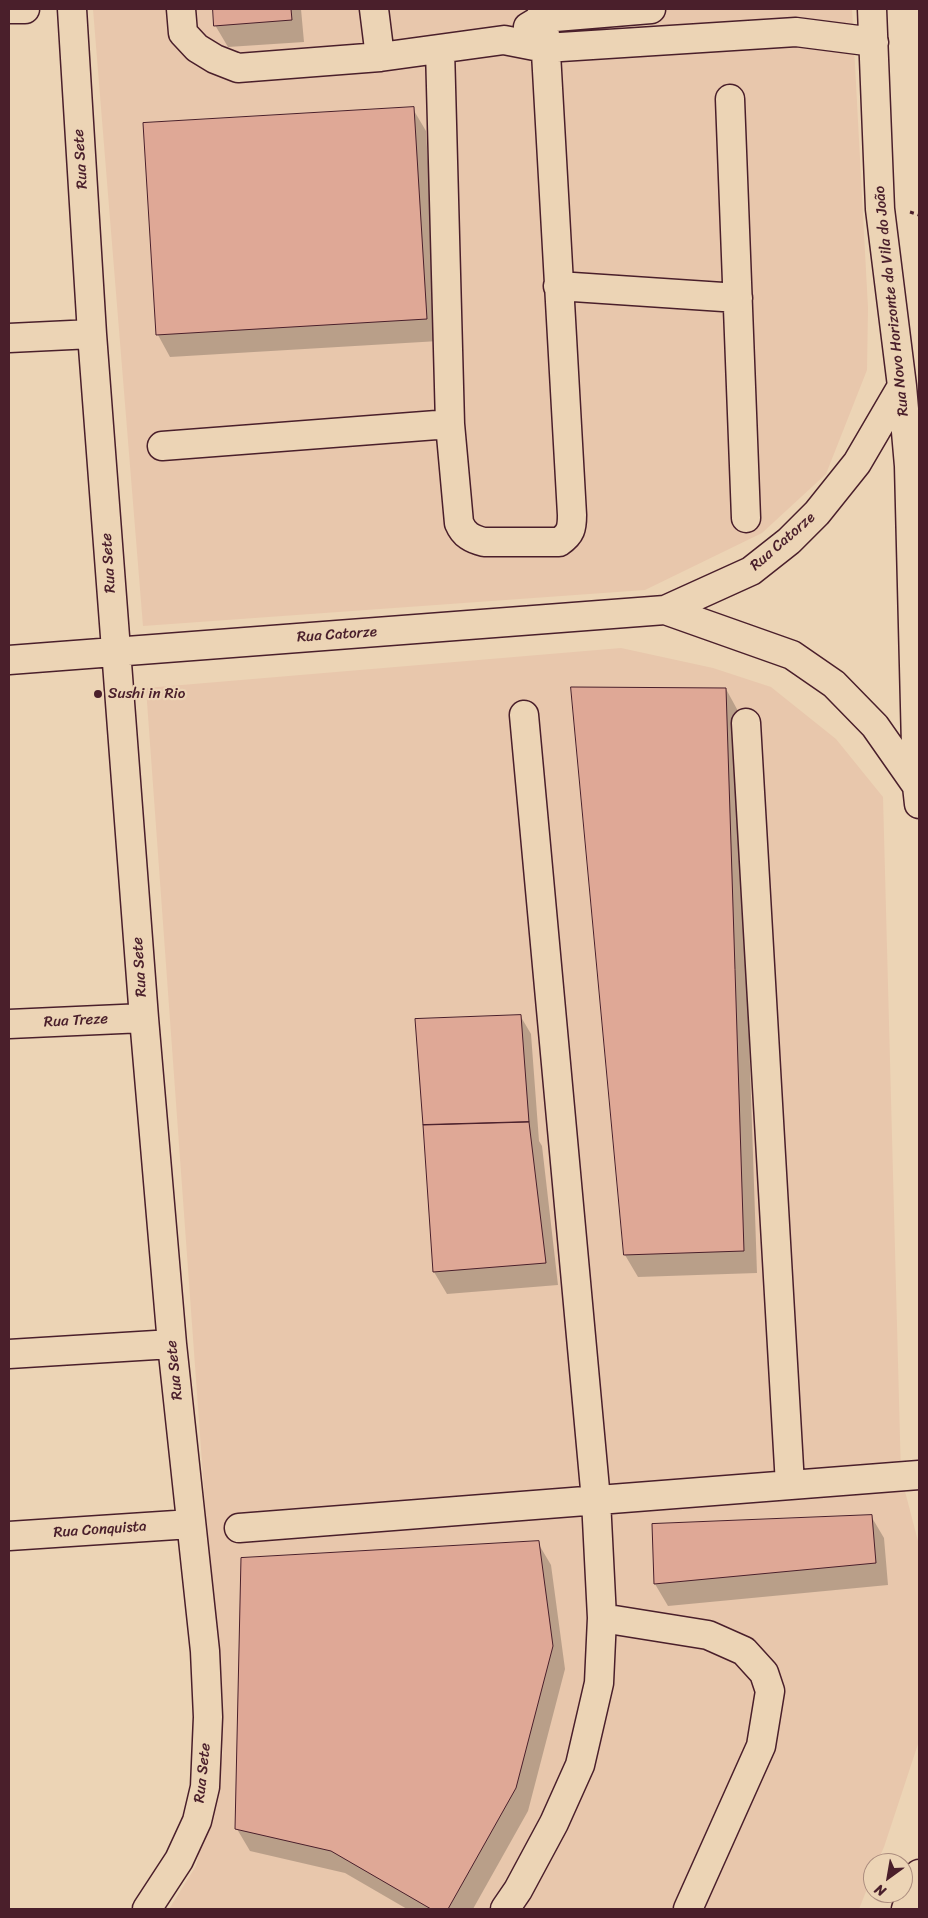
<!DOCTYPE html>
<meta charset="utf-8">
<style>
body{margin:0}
#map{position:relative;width:928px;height:1918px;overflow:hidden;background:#ecd4b5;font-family:Sriracha,sans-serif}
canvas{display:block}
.frame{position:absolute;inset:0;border:10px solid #4a1f2b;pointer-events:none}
.north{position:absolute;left:863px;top:1853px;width:50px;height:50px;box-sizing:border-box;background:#ecd4b5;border:1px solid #ab8c7e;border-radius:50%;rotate:212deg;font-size:14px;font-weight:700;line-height:20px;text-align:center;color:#4a1f2b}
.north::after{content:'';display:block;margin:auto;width:18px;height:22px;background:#4a1f2b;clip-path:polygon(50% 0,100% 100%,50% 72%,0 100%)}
</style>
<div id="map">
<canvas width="928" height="1918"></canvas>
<div class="frame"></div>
<div class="north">N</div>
</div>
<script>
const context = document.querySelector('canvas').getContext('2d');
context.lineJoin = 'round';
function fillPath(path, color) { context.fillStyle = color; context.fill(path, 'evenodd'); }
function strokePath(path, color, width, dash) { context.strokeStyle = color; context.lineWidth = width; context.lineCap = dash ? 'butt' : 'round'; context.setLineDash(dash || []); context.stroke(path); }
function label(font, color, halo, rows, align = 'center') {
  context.font = font + ' Sriracha,sans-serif'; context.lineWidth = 4.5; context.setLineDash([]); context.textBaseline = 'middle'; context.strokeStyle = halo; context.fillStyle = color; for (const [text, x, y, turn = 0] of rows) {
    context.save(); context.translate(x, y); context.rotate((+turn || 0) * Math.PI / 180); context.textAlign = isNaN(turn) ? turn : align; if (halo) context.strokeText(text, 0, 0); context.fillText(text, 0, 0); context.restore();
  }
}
const built = new Path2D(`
 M93,9H852L868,308L867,370L826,474L762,533L645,590L143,626Z
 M621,648L713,668L771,687L836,739L883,797L901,1476L919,1545V1741L884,1847L877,1863H873V1874L859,1909H169L196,1866L223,1753L146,688Z`);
const shadow = new Path2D(`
 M214,9H301L304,42L228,47L215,25Z
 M413,109L426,131L439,341L170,357L158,335L144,125Z
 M572,688L726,689L738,711L757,1273L638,1277L625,1255Z
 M521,1017L531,1034L539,1141L542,1146L558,1285L447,1294L434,1272L424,1125Z
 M871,1516L884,1538L888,1585L668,1606L655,1584Z
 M538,1543L551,1565L565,1669L528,1811L473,1909H407L345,1873L250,1851L237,1829Z`);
const building = new Path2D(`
 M213,9H291L292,20L214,26Z
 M414,107L427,319L156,335L143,123Z
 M571,687L726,688L744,1251L624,1255Z
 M521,1015L529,1122L423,1125L415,1019Z
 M529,1122L546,1263L433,1272L423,1125Z
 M872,1515L876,1563L654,1584L652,1524Z
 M539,1541L553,1646L516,1788L448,1909H431L331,1851L235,1829L241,1558Z`);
const path = new Path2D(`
 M910,212L919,215`);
const minor = new Path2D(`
 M9,9H25
 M72,9L92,334L144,1018L172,1344L205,1651L208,1717L205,1787L197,1821L179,1860L147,1909
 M181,9L183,33L197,48L215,59L238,68L380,57L504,40L545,48L796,32L874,42
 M374,9L380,57
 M872,9L880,209L902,386L909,466L917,786L919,804
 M528,27L543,18L651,9
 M440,49L450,424L459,523C464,535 472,539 484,542H559C571,534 572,528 572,515L545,35L542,9
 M730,99L746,518
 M558,286L738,298
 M9,338L92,334
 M162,446L450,424
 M665,610L792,655L834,684L875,726L917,786
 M9,660L665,610L751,571L789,541L817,513L857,463L902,386
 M746,723L790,1485
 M9,1024L144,1018
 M9,1354L172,1344
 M239,1528L919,1475
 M9,1536L191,1524
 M602,1618L708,1635L744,1651L764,1673L770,1691L761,1746L688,1909
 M505,1909L518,1890L554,1823L580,1765L599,1683L602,1618L596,1500L524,715
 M906,1909L919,1874`);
const markers = [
 [98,694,5,"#4a1f2b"]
];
const streetNames = [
 ["Rua Sete",81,159,-94],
 ["Rua Novo Horizonte da Vila do João",892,301,-96],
 ["Rua Catorze",783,542,-41],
 ["Rua Sete",109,563,-94],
 ["Rua Catorze",337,635,-4],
 ["Rua Sete",140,967,-94],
 ["Rua Treze",76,1021,-3],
 ["Rua Sete",175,1370,-96],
 ["Rua Conquista",100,1530,-4],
 ["Rua Sete",203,1773,-84]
];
const poiNames = [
 ["Sushi in Rio",108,694]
];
fillPath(built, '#e8c7ac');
fillPath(shadow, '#0003');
fillPath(building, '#dfa896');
strokePath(building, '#4a1f2b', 1);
strokePath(minor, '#4a1f2b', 31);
strokePath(path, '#4a1f2b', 3, [4, 4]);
strokePath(minor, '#ecd4b5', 28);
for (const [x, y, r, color] of markers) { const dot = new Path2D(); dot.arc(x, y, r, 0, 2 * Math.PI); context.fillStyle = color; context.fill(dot); strokePath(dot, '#ecd4b5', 2); }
label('15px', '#4a1f2b', '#ecd4b5', streetNames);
label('15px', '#4a1f2b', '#ecd4b5', poiNames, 'left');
</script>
